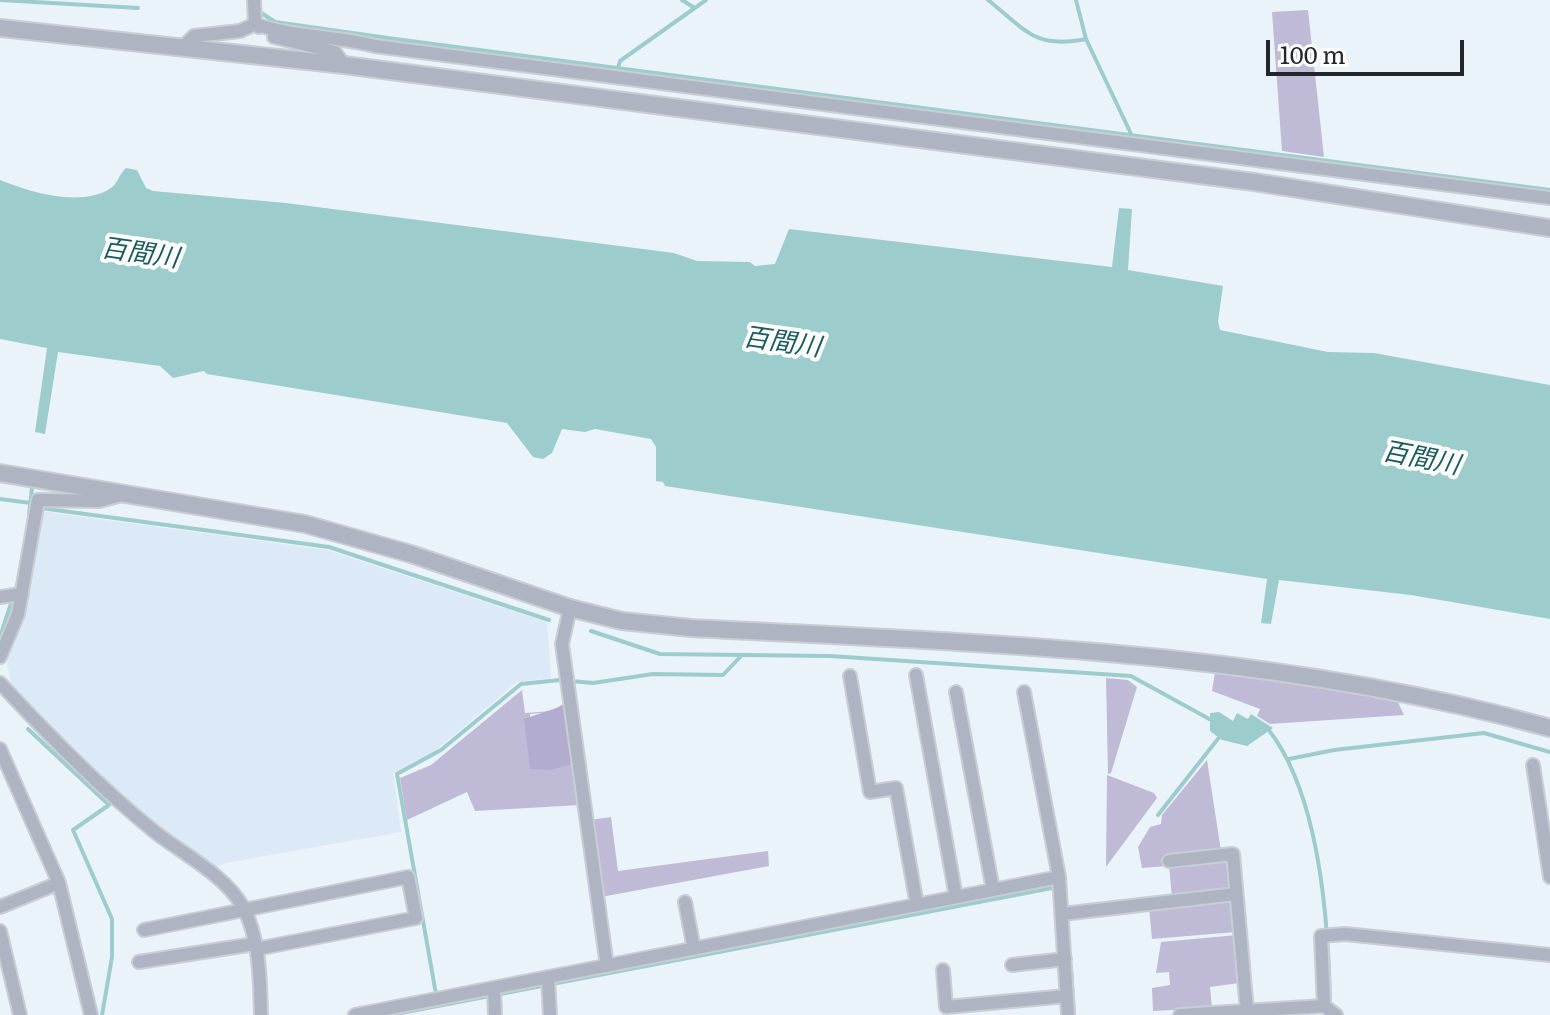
<!DOCTYPE html>
<meta charset="utf-8">
<style>
body{margin:0}
#map{position:relative;width:1550px;height:1015px;overflow:hidden;background:#ebf3fa;font-family:Literata,serif}
canvas{display:block}
.scale{position:absolute;left:1266px;top:40px;width:198px;height:36px;box-sizing:border-box;border:4px solid #24272a;border-top:0;padding-left:10px;font-size:24px;line-height:28px;white-space:nowrap;color:#24272a;-webkit-text-stroke:6px #fff;paint-order:stroke}
</style>
<div id="map">
<canvas width="1550" height="1015"></canvas>
<div class="scale">100 m</div>
</div>
<script>
const context = document.querySelector('canvas').getContext('2d');
context.lineJoin = 'round';
function fillPath(path, color) { context.fillStyle = color; context.fill(path, 'evenodd'); }
function strokePath(path, color, width, dash) { context.strokeStyle = color; context.lineWidth = width; context.lineCap = dash ? 'butt' : 'round'; context.setLineDash(dash || []); context.stroke(path); }
function label(font, color, halo, rows, align = 'center') {
  context.font = font + ' Literata,"Noto Sans JP",serif'; context.lineWidth = 8; context.setLineDash([]); context.textBaseline = 'middle'; context.strokeStyle = halo; context.fillStyle = color; for (const [text, x, y, turn = 0] of rows) {
    context.save(); context.translate(x, y); context.rotate((+turn || 0) * Math.PI / 180); context.textAlign = isNaN(turn) ? turn : align; if (halo) context.strokeText(text, 0, 0); context.fillText(text, 0, 0); context.restore();
  }
}
const built = new Path2D(`
 M41,511L327,550L547,622L551,678L517,682L428,757L393,774L401,832L225,863L214,869L114,789L11,683L7,663L27,605Z`);
const green = new Path2D(`
 M1308,10L1324,157L1282,151L1272,12Z
 M1215,672L1397,700L1404,715L1270,724L1257,716L1260,709L1212,691Z
 M1106,678L1128,680L1137,687L1111,773L1108,774Z
 M522,690L525,713L552,711L566,702L580,805L475,811L467,792L407,820L400,778L431,765ZM565,706L530,769V714L552,712Z
 M1207,760L1221,851L1167,866L1142,868L1138,847L1150,827L1161,824L1162,815Z
 M1107,775L1154,793L1157,798L1106,867Z
 M611,817L618,871L768,851L769,866L601,897L590,820Z
 M1228,860L1231,890L1172,898L1169,865Z
 M1229,899L1235,932L1152,939L1149,908Z
 M1237,935L1239,983L1210,987L1212,1008L1153,1011L1152,988L1170,985L1169,972L1156,973L1161,942Z`);
const forest = new Path2D(`
 M565,705L572,764L550,770L530,769L524,719Z`);
const water = new Path2D(`
 M126,168L137,170L146,188L153,191L286,203L674,253L697,261L750,262L755,266L775,264L789,229L1112,267L1119,208L1132,209L1128,270L1223,286L1218,321L1220,330L1328,352L1374,353L1550,385V619L1411,595L1279,580L1271,624L1261,623L1267,579L665,486L663,482L656,481V447L651,439L595,429L585,432L562,429L552,453L543,459L533,457L507,423L207,374L204,371L173,378L160,366L58,352L45,434L35,432L47,348L0,339V180C30,192 81,208 111,188C118,183 119,174 126,168Z
 M1219,712L1233,721L1237,713L1248,719L1251,714L1273,728L1247,746L1222,740L1210,731V713Z`);
const stream = new Path2D(`
 M0,0L138,8
 M682,0L693,7
 M988,0C1027,31 1034,49 1086,39
 M1076,0L1086,39L1133,138
 M257,10L275,22L395,39L1550,190
 M618,68L620,61L706,0
 M0,499L31,503
 M41,508L329,547L549,620
 M29,515L32,488
 M591,631L660,654L830,656L1131,676L1213,721
 M0,637L18,582
 M28,729L109,805L73,830L112,919V957L102,1015
 M1268,729C1321,796 1329,925 1330,1009
 M1289,759L1334,750L1484,733L1550,752
 M1158,815L1221,735
 M1071,967L1074,1015
 M436,994L397,774L441,750L521,684L560,680L593,683L653,674L723,675L740,657
 M391,1015L1052,888`);
const minor = new Path2D(`
 M254,0L255,24L259,27
 M274,37L335,52L344,65
 M184,46L194,36L240,31L255,24C293,37 336,36 375,46L1550,198
 M0,597L22,594
 M570,608L562,644L607,966
 M0,657L18,614L38,500L99,501L122,495
 M916,675L956,897
 M850,676L870,792L896,788L917,905
 M0,683C49,735 99,787 155,832C183,854 225,875 243,907C260,938 260,981 261,1015
 M956,692L993,890
 M1024,692L1059,877
 M0,749L59,883L91,1015
 M1533,765L1550,877
 M1169,861L1233,854L1247,1011
 M685,902L694,949
 M0,907L59,883
 M1062,914L1236,894
 M144,930L408,877L416,918L256,949
 M0,931L20,1015
 M139,962L254,944
 M1012,965L1065,959
 M943,970L946,1007L1067,996
 M548,978L550,1015
 M494,988L495,1015
 M1324,1006L1321,936L1345,934L1550,955
 M355,1015L1059,877L1068,1015
 M1180,1015L1324,1006L1336,1015`);
const tertiary = new Path2D(`
 M0,28L344,65L1254,182L1550,228
 M0,473L305,524L411,554L570,608L622,621L691,628C979,643 1271,650 1550,728`);
const waterNames = [
 ["百間川",140,254,8],
 ["百間川",782,343,8],
 ["百間川",1421,459,11]
];
fillPath(built, '#dce9f6');
fillPath(green, '#bfbbd6');
fillPath(forest, '#b2accf');
fillPath(water, '#9dcccd');
strokePath(stream, '#9dcccd', 4);
strokePath(minor, '#c7ced5', 16);
strokePath(tertiary, '#c7ced5', 20);
strokePath(minor, '#aeb4c2', 12);
strokePath(tertiary, '#aeb4c2', 16);
label('italic 26px', '#1a5b5d', '#fff', waterNames);
</script>
